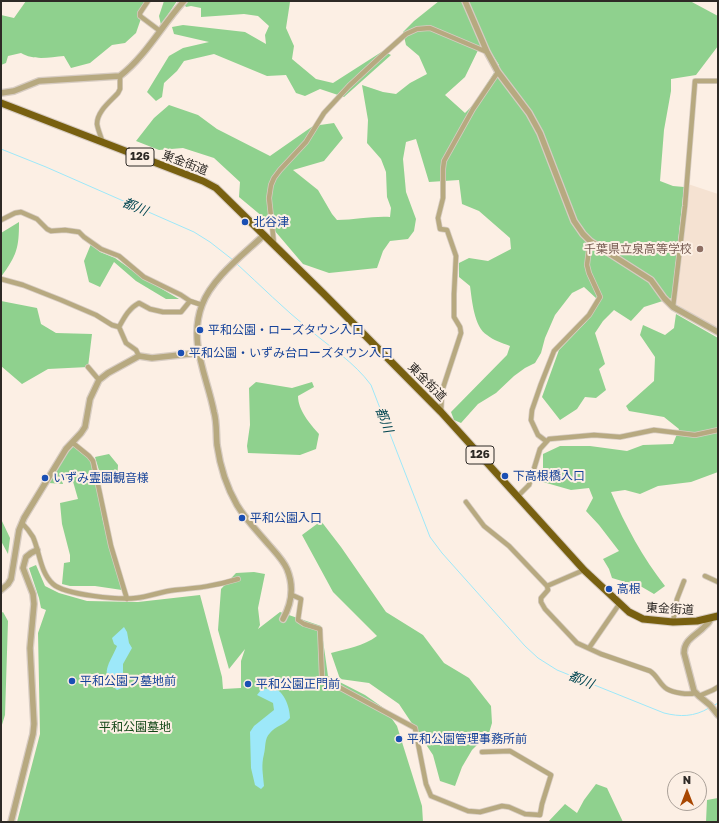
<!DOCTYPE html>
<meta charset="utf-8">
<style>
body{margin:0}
#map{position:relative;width:719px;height:823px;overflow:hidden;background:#fcefe4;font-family:"Golos Text",sans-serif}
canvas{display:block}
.frame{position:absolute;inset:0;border:2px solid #2e2a26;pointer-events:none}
.north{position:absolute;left:667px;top:771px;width:40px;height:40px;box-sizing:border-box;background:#fcefe4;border:1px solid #aaa098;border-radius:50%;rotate:0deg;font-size:11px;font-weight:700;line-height:16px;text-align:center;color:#2e2a26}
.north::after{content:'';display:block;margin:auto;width:14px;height:18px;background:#a84702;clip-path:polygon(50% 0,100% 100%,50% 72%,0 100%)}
</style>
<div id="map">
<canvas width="719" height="823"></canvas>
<div class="frame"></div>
<div class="north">N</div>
</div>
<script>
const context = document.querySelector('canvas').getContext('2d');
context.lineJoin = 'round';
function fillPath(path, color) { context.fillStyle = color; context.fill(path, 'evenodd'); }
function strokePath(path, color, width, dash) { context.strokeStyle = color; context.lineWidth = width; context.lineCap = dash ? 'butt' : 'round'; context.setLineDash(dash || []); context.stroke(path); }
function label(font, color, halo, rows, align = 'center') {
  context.font = font + ' "Golos Text","Noto Sans JP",sans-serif'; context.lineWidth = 4; context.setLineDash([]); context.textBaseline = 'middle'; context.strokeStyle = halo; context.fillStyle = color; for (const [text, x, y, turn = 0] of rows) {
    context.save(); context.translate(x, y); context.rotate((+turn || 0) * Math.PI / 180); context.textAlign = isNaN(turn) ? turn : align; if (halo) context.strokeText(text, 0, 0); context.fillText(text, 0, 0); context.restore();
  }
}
const built = new Path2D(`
 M688,184L718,194V329L696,317L675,303Z`);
const green = new Path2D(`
 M26,1L47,2L48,1H147L136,33L125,43L112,45L90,63L71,68L64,56C50,57 34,61 21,53L8,56L6,63L1,65V15L14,18Z
 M164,1H177L161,25L159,16Z
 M182,1H292L290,2L286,28L294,46L292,59L316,79L333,83L383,51L391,55L344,97L320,89L305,96L296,93L286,75L267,76L214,54L184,61L177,71L164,83L162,97L156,101L147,92L169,56L183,48L209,42L174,34L172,27L183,25L245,32L266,44L265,35L269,26L258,16L244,14L201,17V8L191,6L186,7Z
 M439,1H690L718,16V46L696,75L671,79V91L664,130L660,181L673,186L684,187L672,298L644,307L631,321L614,310L603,321L595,333L605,364L599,369L606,390L596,398L585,397L577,409L560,420L542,397L559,350L586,322L597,299L584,287L572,293L555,315L545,338L541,353L535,363L525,368L514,376L496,393L478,404L461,423L454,420L451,412L507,355L510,346C502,343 493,340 487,335C474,327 472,300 470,286L459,277V263L469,258L488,261L511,249L510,238L479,211L462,204L459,180L429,182L416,139L406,142L403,159L406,192L416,219L414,231L408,239L390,241L383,251L377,268L329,273L303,264L263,217L239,197L240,182L214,158L183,148L159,150L136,141L154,118L169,105L198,115L217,129L270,156L313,126L334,123L343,138L324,161L293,170L318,190L332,214L337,220C355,220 372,216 390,217L391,208L387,197L386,172L381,159L367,143L368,120L362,85L383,92L396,94L410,83L427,74L419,56L406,45L403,32L414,21ZM481,44L490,51L499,65L473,105L465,113L445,95L465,77Z
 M19,222C19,248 17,255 1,277V233Z
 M91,244L100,252L115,258L143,278L179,299H166L136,281L114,262L100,287L89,282L84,261Z
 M1,301L37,308L41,324L56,333L92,334L88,367L48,369L22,384L1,366Z
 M676,314L718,338V472L691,482L658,486L640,494L625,490L611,492C625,525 643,558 665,586L654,594L642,587L612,578L609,569L603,559L619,551L599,525L586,511L593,498L589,488L571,490L543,482V454L560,446H590L627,451L643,445L673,444L679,429L664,417L629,411L626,406L654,381L655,357L640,335L643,325L665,335L674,328Z
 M256,382L292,388L312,382L314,387L298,396C298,410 310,424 319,434L316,449L300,455L248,453L247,446L250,425L249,388Z
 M73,445L85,454L92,463L100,500L103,521L122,590L95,586H70L62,584L64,563L70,562V555L62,524L60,503L78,499L72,478L62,480L63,484L49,483L64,455Z
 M109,454L118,465L117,484L101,477L95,457Z
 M1,519L10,538L8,554L1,541Z
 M321,521L341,547L386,612L423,635L444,663L469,678L491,706L492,723L489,733L472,750L462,767L455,786L440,781L433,755L399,704L369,683L340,679L331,653C346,649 364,646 377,636L333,592L302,535Z
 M36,565L45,586L59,593L87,601L138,602L200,595L222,677L223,689L241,688V661L245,649L229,669L218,630L221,589L236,573L254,572L265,574L258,608L260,625L258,629L280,612L321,626L328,676L365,695L385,709L397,726L422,806L423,822H17L40,734L38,633L46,610L41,608L39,598L29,568Z
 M3,612L8,621L5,715L1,728V613Z
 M596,784L607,788L623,822H548L565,804L577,813L584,800Z
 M718,798V822H706L707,800Z`);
const water = new Path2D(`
 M124,627L127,632L129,643L132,648L123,664V674L126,685L122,688L117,690C98,673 110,664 117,646L114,644L112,638Z
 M270,688C283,687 290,707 290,718C285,725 275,726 270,733C264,739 266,747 264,754C261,766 263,773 264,786L261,789L255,785L251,768L250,732L254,726L274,710L273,703L257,695L261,690Z`);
const stream = new Path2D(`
 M1,149L46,167L194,232L210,242L233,260
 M237,264C261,286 284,309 310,330C331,348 354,362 371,385L430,537L442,553L525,646L538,658L557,670L664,713C680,717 694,717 709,708
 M713,706L718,703`);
const minor = new Path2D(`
 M148,1L140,13V16L160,31
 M103,143C101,137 98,130 97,124C97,111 111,101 118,93L120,89V76
 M1,220L15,213L21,212L37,219L47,229L51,231L65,230L79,232L84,237L101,249L119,256L144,277L181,295L190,301L202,305
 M274,244L269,198L271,185L274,178L280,170L306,142L324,113L349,86L378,59L406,34L417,29L430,28L487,52
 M1,279L23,285L61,300L96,315L112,325L119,327L126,343L136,350L139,356
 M673,307L685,206L695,81H718
 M119,327C124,318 129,308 139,303L150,309L163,312H181L190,301
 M88,367L99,380
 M441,412L442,391L461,333L460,327L454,317V294L456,256L447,230L440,229L438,218L443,198V169L444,161L473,109L498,72
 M546,441L538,435L531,420L532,410L541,384L554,351L589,315L600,297L589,273L587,265L590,241
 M73,443L89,456L93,461L111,546L127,599
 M517,497L529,485L540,449L549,439L594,435L620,437L654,430L695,435L718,430
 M466,502L484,526L509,546L547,586L548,590L541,598V602L545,609L577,643L601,654L650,671C657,675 660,685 667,689C674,693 688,695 695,693
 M22,523C26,527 30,532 33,537C40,553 40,572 53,584C65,595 120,600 136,598C149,597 162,591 175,590C198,588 215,586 238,579
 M705,576L718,582
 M547,586L584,570
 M292,595L301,599L298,620L304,624L320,629L322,678L415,728L426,784L431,796L468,811L480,812L502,806L509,807L525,814L540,815L542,804L551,775L510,751L482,752
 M673,622L677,599L684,581
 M589,648L620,603
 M699,696L713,690L718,687`);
const tertiary = new Path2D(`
 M465,1L487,52L498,72L529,113L540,133L574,221L583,234L590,241L651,280L664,298L673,307L718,332
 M1,93L14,91L39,81L120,76C146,56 162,25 184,1
 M264,235C243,255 212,278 202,305C188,342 207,376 214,412C217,422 216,434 217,445C220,466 226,486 237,505C246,520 258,532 269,545C276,553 283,560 287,569C294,586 292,603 283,619
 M1,590L8,584L11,579L19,530L24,518L66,449L81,433L85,427L90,399L99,380L108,373L139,356L152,358L198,353
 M711,618C710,621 708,624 705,626C697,635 684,639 684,653L694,691L699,696L710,705L718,715
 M11,822L33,734L34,724L30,648L34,604L33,594L23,568L26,557L31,553L37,550`);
const trunk = new Path2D(`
 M1,103L203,181L216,188L324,294L441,412L584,570L629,612L643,619L673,622L697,621L718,616`);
const markers = [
 [245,222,4,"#1a4fb4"],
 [700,249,4,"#8d6e63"],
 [200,330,4,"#1a4fb4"],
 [181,353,4,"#1a4fb4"],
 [505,476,4,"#1a4fb4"],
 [45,478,4,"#1a4fb4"],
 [242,518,4,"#1a4fb4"],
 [609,589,4,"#1a4fb4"],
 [72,681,4,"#1a4fb4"],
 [248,684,4,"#1a4fb4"],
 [399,739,4,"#1a4fb4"]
];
const shields = [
 [140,157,28],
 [480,455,28]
];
const shieldNames = [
 ["126",140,157],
 ["126",480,455]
];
const streetNames = [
 ["東金街道",185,163,21],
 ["東金街道",427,382,45],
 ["東金街道",670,609,3]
];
const transitNames = [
 ["北谷津",253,222],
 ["平和公園・ローズタウン入口",208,330],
 ["平和公園・いずみ台ローズタウン入口",189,353],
 ["下高根橋入口",513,476],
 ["いずみ霊園観音様",53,478],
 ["平和公園入口",250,518],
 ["高根",617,589],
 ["平和公園フ墓地前",80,681],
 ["平和公園正門前",256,684],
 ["平和公園管理事務所前",407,739]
];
const educationNames = [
 ["千葉県立泉高等学校",692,249]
];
const parkNames = [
 ["平和公園墓地",135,727]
];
const waterNames = [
 ["都川",135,207,23],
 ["都川",384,420,69],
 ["都川",581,680,22]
];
fillPath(built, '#f5e2d2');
fillPath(green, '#8fd18e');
fillPath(water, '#9de8f9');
strokePath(stream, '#9de8f9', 1);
strokePath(minor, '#d7ccc2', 6);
strokePath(tertiary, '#d7ccc2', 8);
strokePath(trunk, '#d7ccc2', 9);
strokePath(minor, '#b7a980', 4.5);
strokePath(tertiary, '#b7a980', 5.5);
strokePath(trunk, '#786010', 7);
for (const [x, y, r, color] of markers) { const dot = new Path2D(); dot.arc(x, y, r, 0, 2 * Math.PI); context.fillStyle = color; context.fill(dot); strokePath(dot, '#fcefe4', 1.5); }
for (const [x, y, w] of shields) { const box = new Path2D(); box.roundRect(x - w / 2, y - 9, w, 18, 3); context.fillStyle = '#fcefe4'; context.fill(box); strokePath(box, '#2e2a26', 1); }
label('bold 11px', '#2e2a26', null, shieldNames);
label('12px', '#2e2a26', '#fcefe4', streetNames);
label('12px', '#164399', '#fcefe4', transitNames, 'left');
label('12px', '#785e54', '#fcefe4', educationNames, 'right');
label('12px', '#124616', '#fcefe4', parkNames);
label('italic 13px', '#004550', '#fcefe4', waterNames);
</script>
